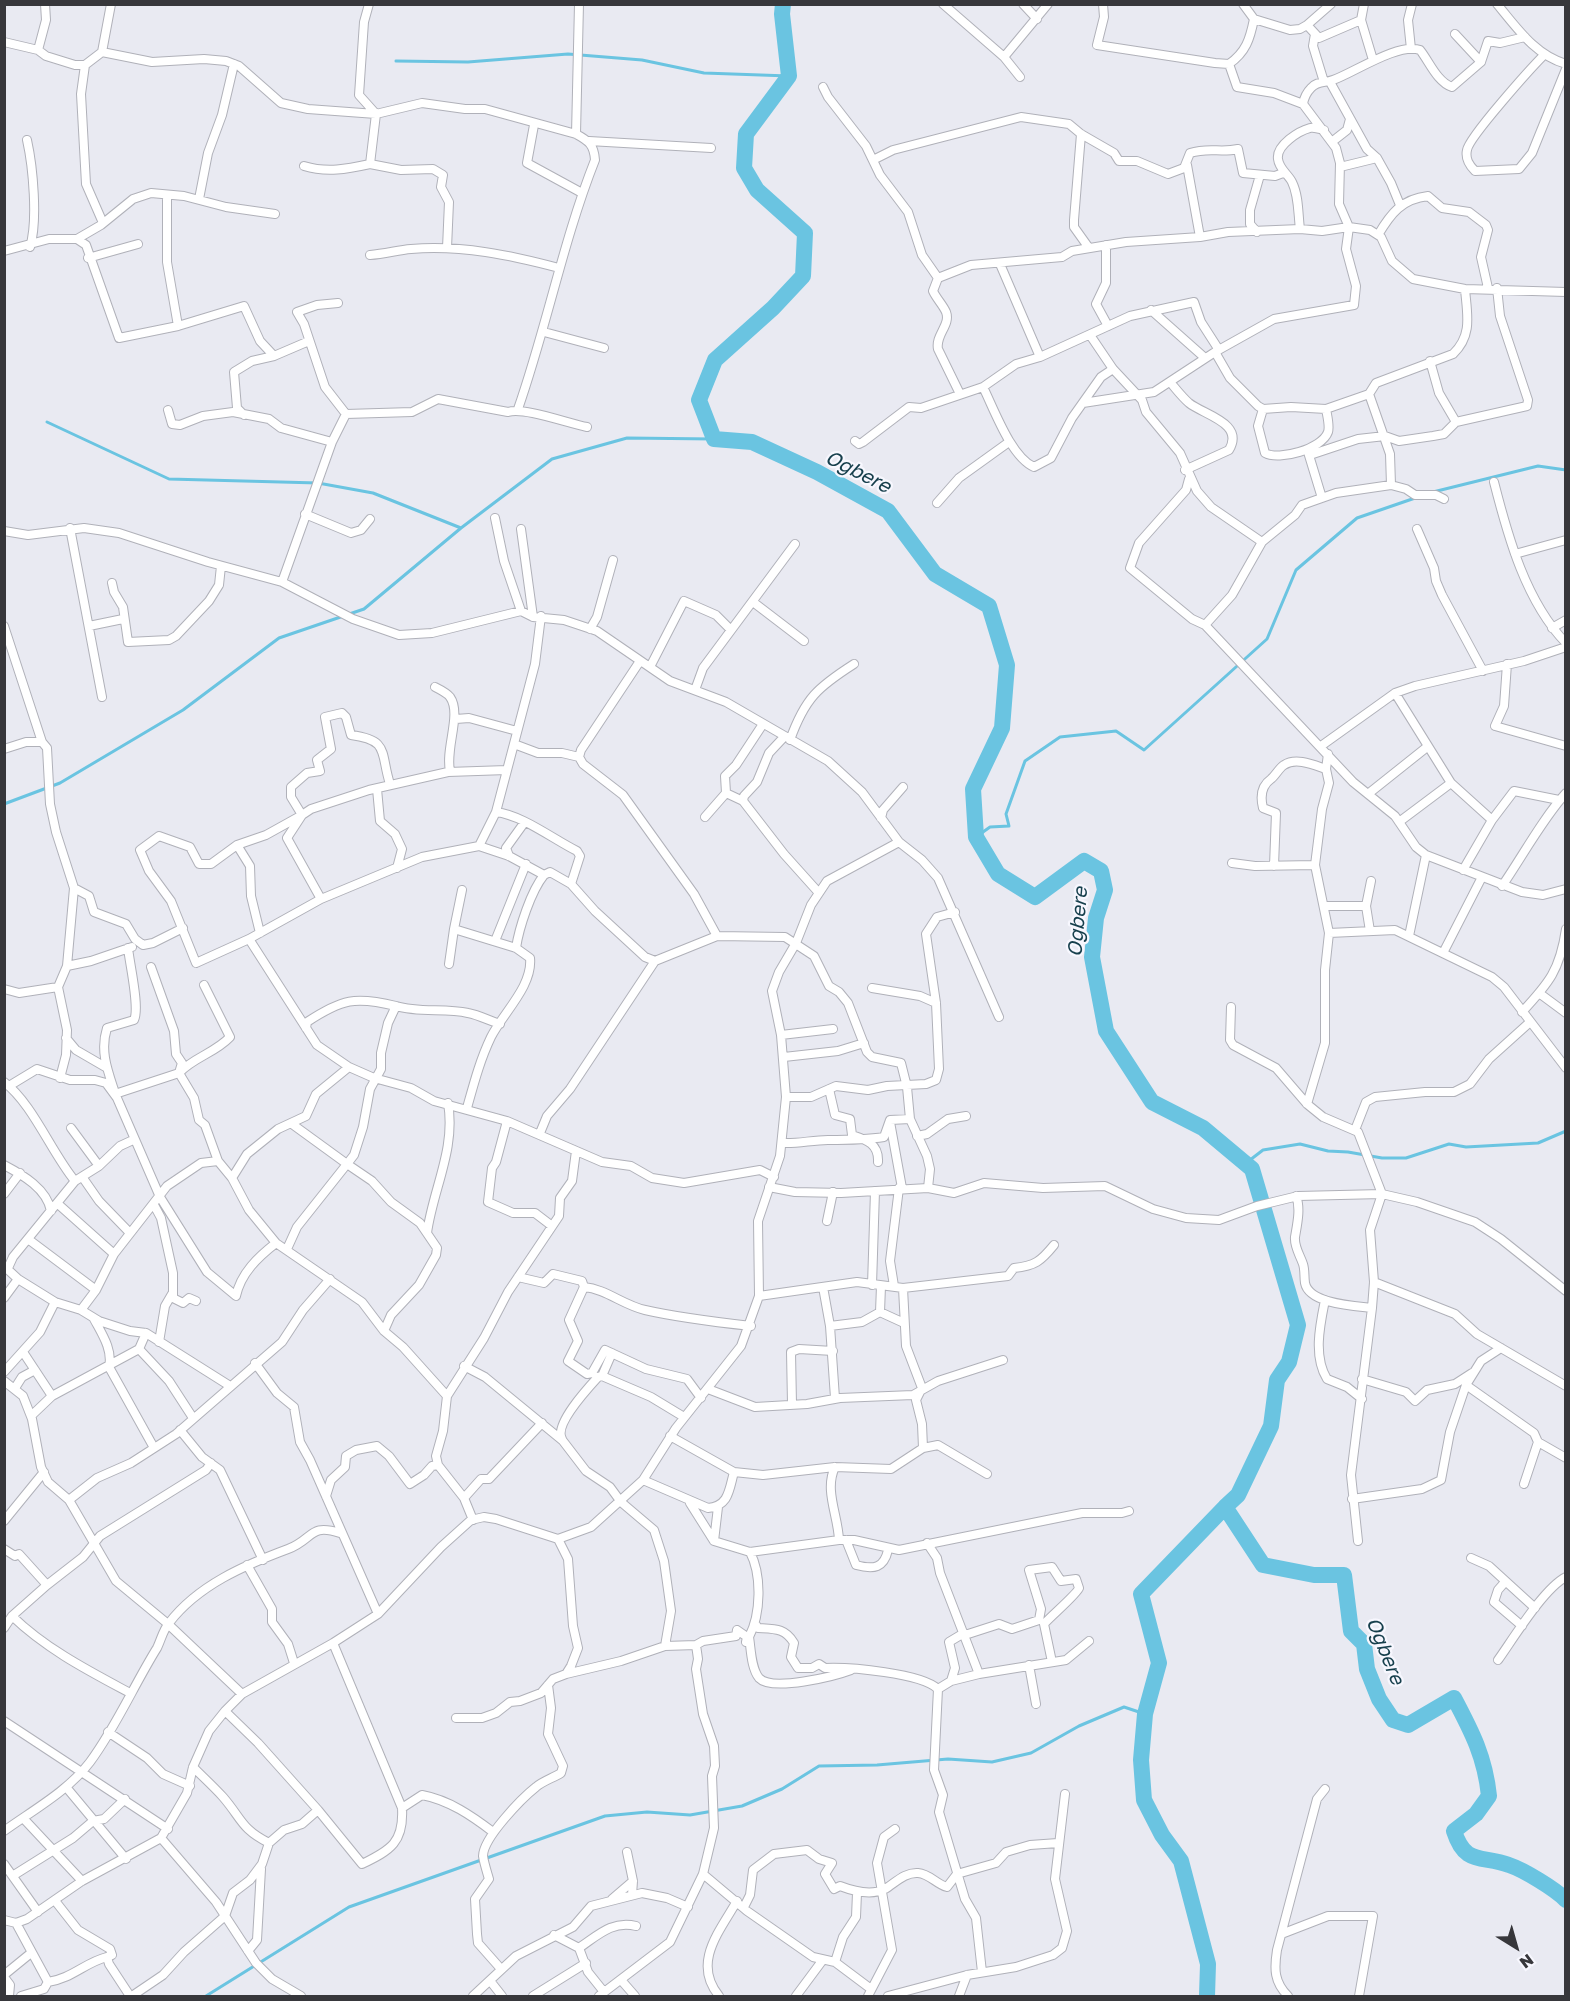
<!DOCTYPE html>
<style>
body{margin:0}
#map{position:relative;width:1570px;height:2001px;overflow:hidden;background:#e9eaf2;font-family:"Golos Text",sans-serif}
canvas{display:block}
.frame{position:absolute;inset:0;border:6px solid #37373b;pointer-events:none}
.north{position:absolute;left:1486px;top:1917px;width:60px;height:60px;-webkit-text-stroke:4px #f7f7fe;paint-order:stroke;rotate:143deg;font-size:16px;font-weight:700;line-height:24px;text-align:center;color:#37373b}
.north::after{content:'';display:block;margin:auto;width:21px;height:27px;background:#37373b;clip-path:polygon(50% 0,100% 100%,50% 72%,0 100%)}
</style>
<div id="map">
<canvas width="1570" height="2001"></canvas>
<div class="frame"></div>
<div class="north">N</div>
</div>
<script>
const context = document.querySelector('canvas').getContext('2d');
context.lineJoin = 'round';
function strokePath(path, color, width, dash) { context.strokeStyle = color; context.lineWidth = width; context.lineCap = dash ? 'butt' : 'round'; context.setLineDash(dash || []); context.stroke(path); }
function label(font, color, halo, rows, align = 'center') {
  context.font = font + ' "Golos Text",sans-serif'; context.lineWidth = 4.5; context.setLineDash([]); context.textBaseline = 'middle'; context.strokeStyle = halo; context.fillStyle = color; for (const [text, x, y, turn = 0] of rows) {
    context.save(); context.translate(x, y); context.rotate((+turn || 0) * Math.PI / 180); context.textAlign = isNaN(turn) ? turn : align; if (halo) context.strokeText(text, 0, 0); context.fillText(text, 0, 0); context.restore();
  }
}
const stream = new Path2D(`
 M396,61L468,62L568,54L642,60L704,73L789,76
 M47,422L169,479L318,483L373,493L461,528
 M1433,492L1538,466L1566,470
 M4,804L60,783L183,710L279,638L364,609L461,528L552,459L627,438L714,439
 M976,837L990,827L1009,826L1006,814L1025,761L1060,737L1116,731L1144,750L1267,639L1296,570L1357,518L1418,497
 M1252,1169L1250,1160L1263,1150L1300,1144L1328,1151L1348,1152L1382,1158H1406L1449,1144L1466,1147L1538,1143L1566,1131
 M206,1996L349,1907L605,1816L647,1812L690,1815L742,1806L782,1789L819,1766L877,1765L948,1759L992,1762L1031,1753L1079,1726L1124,1707L1145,1714`);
const river = new Path2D(`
 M783,4L782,14L789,76L746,134L744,168L757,190L805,233L803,276L773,308L715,360L699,400L714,439L752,442L817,472L888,511L935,574L989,606L1007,665L1002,728L973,789L976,837L998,874L1035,897L1084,861L1101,871L1105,890L1096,918L1092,957L1106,1031L1152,1102L1203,1128L1252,1169L1298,1325L1289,1362L1277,1380L1271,1426L1238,1495L1225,1507L1263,1565L1314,1575H1344L1351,1631L1364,1644L1367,1669L1379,1699L1393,1720L1408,1725L1454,1698C1472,1732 1485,1757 1489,1796L1476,1814L1454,1831C1465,1866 1482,1855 1509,1865C1524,1870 1555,1889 1566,1900
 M1207,1996L1208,1964L1181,1861L1162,1835L1144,1800L1141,1760L1145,1714L1159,1663L1141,1594L1225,1507`);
const minor = new Path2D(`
 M369,4L364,22L359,95L376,114L370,164L401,170L433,169L443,175L441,187L449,202L447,248
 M943,4L1004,57L1020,77
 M1023,4L1037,19
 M1103,4L1104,17L1097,45L1215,63L1229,64C1246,52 1250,39 1254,19
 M1243,4L1254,19L1290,30L1300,29L1307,25L1331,4
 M1364,4L1361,20L1373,60
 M1497,4C1517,28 1535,55 1566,64
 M1307,25L1319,38L1361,20
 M1315,34L1313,46L1324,82
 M1455,34L1481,62
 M4,42L38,50L46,56L75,65H85L102,52L152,62L204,59L226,61L239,66L281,103L308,109L376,114L422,103L465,109H485L576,134C589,141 594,145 595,160C563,241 547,326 518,409
 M1411,49L1408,20L1412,4
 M38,50L46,20L45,4
 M102,52L111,4
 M1544,55C1531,68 1469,137 1467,150C1465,159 1469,165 1475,171L1519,169L1532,153L1566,69
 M1004,57L1048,4
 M85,65L81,94L86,184L103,223
 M1330,82L1367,149L1377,158L1391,183L1400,205
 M823,87L828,97L866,146L880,175L908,212L922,255L938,278
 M1303,104C1304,98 1307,92 1311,88C1317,81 1325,83 1333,80C1353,73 1399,42 1420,50C1429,61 1437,82 1452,87L1481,62L1488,41L1500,43L1525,37
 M534,125L527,163L582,193
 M576,134L579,4
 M1081,134L1074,220V227L1089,248
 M27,140C33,167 38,221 30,247
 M589,141L711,148
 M1333,141L1347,130L1350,119
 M873,160L893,150L1021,117L1069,124L1081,134L1114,153L1119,161H1137L1168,174L1184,168L1190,153C1209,147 1220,153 1238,149L1243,173L1275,176L1283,173
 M1187,165L1200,237
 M304,166C327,173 347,169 370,164
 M1340,167L1377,158
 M167,196V262L178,326
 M199,199L208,153L222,115L234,64
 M1300,229C1298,214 1299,196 1292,182C1288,174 1279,169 1278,159C1276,145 1299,131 1310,128C1314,127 1320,129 1324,130
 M1257,232L1250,224V210L1260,175
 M1378,235C1391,213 1402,199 1428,196L1442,208L1469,212L1486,225L1488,230L1481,257L1488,288
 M77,239L86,245L119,338L178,326L244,306L260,341L274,356L309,341
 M1106,245V283L1096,304L1108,326
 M4,251L49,239H77L101,225L133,199L151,193L184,196L226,207L275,214
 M370,255C385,254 398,250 411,249C462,245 510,255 559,268
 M88,258L138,244
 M1000,264L1040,357
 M338,303L317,305L297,312L304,324L325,387L346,414
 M1151,310L1205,358
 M544,332L604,348
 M1090,335L1113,369L1142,400L1146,412L1180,453L1197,491L1211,507L1262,542
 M1215,352L1230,378L1258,406L1263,409L1291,407L1326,409L1369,394L1376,383L1453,354C1473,335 1467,314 1465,289
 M1430,361L1439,393L1456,422
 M1170,382C1176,389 1182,397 1189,403C1204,415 1245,423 1229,450L1185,470
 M983,387C994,409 1011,457 1034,467L1051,458L1072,418L1101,377L1113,369
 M960,394L938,349C935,335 951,325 946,312C943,305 936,298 933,291L938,278L971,265L1062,257L1072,251L1126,242L1200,237L1228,232L1300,229L1322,231L1349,227L1370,230L1381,237L1392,261L1413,279L1465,289L1566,292
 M1369,394L1390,454L1391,485
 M1083,403L1154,392L1215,352L1274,319L1354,305L1356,286L1346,249L1349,227L1339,204L1340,163L1336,148L1303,104L1274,93L1237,87L1229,64
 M1263,409L1258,426L1265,453C1279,461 1322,449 1328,432C1330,426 1327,415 1326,409
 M168,410L172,424L180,425L203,416L233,412L269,419L281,428L332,442
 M346,414L412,412L438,399L508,412C524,407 567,423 587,427
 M244,415L237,408L234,372L252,361L274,356
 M855,441L859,444L863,442L909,407L921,408L983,387L1016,364L1040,357L1130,316L1194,302L1201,322L1219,350
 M1308,452L1322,498
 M1310,455L1358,439L1385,436L1399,441L1433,436L1444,434L1456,422L1527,406L1528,400L1500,316L1497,288
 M1189,479L1186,490L1139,543L1130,568L1192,619L1205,625L1353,782L1395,816L1416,847L1426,855L1522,892L1543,895L1566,889
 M1494,482C1508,537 1526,602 1566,643
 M937,503L959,478L1009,442
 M305,514L351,533L361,530L370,519
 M495,518L504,561L521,611
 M70,528L102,697
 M521,529L533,617
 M1417,529L1434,568L1436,581L1442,595L1483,671
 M4,531L28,535L84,528L119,533L208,562L282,582L353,619L399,635L432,633L521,611L533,617L564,620L597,631L670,681L726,702L828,761L862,792L899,842L827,881L811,905L796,943L779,972L772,991L781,1035L786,1097L780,1156L758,1221L759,1296L741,1346L676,1428L643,1480L591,1527L558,1539L496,1519L484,1517L471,1520L441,1547L378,1614L333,1643L242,1694L225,1711L209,1731L193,1767L187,1793L161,1838L82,1881L27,1919L16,1923L4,1920
 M1515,554L1566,540
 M282,582L332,442L346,414
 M112,583L114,592L123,607L128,642L169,640L176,636L209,601L219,585L221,566
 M753,602L804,641
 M1205,625L1232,595L1262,542L1295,515L1302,505L1336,493L1391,485L1406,489L1415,495H1436L1444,499
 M4,626L42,742L47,748L50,804L56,832L74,888L67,966L58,987L67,1030L66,1055L60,1078
 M89,626L123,619
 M1552,628L1566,620
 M590,629L597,617L613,560
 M1507,664L1504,706L1495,726L1566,746
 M650,667L684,601L716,615L731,630
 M435,687C439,689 447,693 450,697C462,714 445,748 450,771
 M695,690L703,668L795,544
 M1395,693L1451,783L1492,820
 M456,719L469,718L517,731
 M790,740C805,698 818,687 854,664
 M514,744L538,753H562L579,757L583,764L623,795L694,894L717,936
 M1321,746L1395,693L1415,686L1524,661L1566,647
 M4,749L26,742H42
 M579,757L581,750L640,661
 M390,784C380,753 390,740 351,735L346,717L342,713L325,717L331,749L317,760L320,771L307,773L291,787V797L302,815L266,835L237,845L211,864H199L190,847L159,836L140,850L149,871L171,901L196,963L249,939L321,899L422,857L479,846L509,856L544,875L550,872L571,884L595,911L645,957L655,961
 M377,789L380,821L395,834L402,849L397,868
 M726,793L743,801L784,854L819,893
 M726,793L725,776L736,765L763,724
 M1368,794L1427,747
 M743,801L744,796L757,782L769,753L784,737
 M496,812C522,815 553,839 577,851L580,856L571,884
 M705,817L726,793
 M881,818L883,810L903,787
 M1399,822L1451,783
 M899,842L922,860L938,878L999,1017
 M237,845L250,866L251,896L260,933
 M479,846L496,812L535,664L541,616
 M509,856L506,848L524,823
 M1232,863L1255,866L1315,865
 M1274,866L1276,813L1263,808C1260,796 1261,786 1271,779C1276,775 1279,768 1284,765C1296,757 1314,765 1326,769
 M1463,870L1492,820L1514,791L1559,800
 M1502,886C1522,857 1543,818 1566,793
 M74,888L89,896L94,912L126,924L135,939L143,945L153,943L183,928
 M462,890L454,929L516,948L530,958C533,986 503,1013 491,1037C480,1060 474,1083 467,1108
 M321,899L287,838L302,815L311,809L369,790L448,772L507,770
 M1324,906H1366
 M1370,931L1366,906L1371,881
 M1329,933L1395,930L1492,977L1504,987L1566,1068
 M1409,936L1426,855
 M249,939L317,1045L349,1067L374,1078L411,1088L434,1101L507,1121L602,1162L631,1166L652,1178L684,1183L760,1170L774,1177
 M495,941L526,864
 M516,948C519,928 531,891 544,875
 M1443,953L1482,877
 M449,964L454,929
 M67,966L91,961L132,947
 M151,967L174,1031L176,1054L182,1063L179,1073L194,1098L199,1120L205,1125L218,1161L232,1178L249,1210L276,1243L362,1302L384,1331L403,1347L447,1396
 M872,988L920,996L936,1003
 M4,989L19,993L58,987
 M1539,993L1566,1013
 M1231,1007L1230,1040L1233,1045L1276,1068L1307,1104L1323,1117L1358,1132L1382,1194L1370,1230L1374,1282L1372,1308L1351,1475L1358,1541
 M1522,1012C1549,983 1560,970 1566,929
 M306,1028L307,1022C342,999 355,996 396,1006
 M781,1035L833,1029
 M66,1038L76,1050L107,1068
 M784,1057L838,1051L864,1043
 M4,1082C33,1104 51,1152 75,1181
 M9,1086L37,1069L70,1080H95L106,1083L117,1098L160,1197L207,1272L236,1296C241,1273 258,1257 276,1243
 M829,1089L835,1115L850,1119L852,1135C867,1140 879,1144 878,1162
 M114,1090C107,1069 100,1050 107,1028L134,1020C140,1008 130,966 128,948
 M115,1094L179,1073C194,1057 215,1053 230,1037L204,985
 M786,1097H811L836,1086L868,1090L887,1086L926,1084L936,1080L939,1069L936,1003L926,934L937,917L955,912
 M1307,1104L1325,1043V970L1329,933L1315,865L1322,809L1329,783L1326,769L1328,754
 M507,1121L496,1162L492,1168L488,1202L513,1213H535L552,1226
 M890,1122L902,1188
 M292,1124L347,1164L354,1155L363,1127L370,1089L381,1069V1053L388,1023L396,1006C418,1013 445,1008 468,1013C479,1015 490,1021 500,1024
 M71,1128L99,1166
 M1355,1130L1366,1102L1375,1097L1425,1092H1454L1470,1084L1489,1059L1529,1023
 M540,1133L547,1116L570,1089L655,961L717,936L785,937L814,956L829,986L839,992L848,1003L867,1052L872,1057L901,1063L907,1087L910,1119L927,1156L930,1169L928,1188
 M917,1136L927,1134L948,1119L966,1116
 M782,1143C798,1144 812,1140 828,1140C847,1140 865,1140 884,1137L890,1120L910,1119
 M4,1165C23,1175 47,1189 51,1211
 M83,1178L99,1201L130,1233
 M232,1178L247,1154L278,1129L306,1116L316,1094L349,1067
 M769,1187L795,1192L841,1193L928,1188L954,1193L984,1183L1043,1188L1105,1186L1153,1209L1186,1218L1219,1220L1257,1206L1298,1196L1382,1194L1417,1202L1475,1222L1501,1239L1566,1291
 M4,1194L20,1173
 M1296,1196C1301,1208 1297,1225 1295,1237C1294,1247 1300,1255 1303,1264C1305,1270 1304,1276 1305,1283C1309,1304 1355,1306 1372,1308
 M58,1204L114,1254
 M154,1205L161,1218L173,1273V1298L183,1303L189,1298L196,1301
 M827,1221L833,1192
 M427,1233C433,1189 456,1149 448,1103
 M28,1239L96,1290
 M287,1249L297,1227L347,1164L372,1181L391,1202L420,1223L437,1248L436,1255L419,1285L391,1315L384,1331
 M4,1266L18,1279L55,1302L81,1310L99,1321L130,1331L146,1333L230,1386
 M8,1268L13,1257L75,1181L99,1166L120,1146L133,1140
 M518,1277L544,1283L553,1274L582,1281L584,1287C606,1289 623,1305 645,1310C680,1318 715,1322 751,1326
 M1374,1282L1455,1314L1477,1334L1566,1386
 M872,1285L875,1191
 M894,1286L890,1261L899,1188
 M584,1287L569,1320L578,1341L568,1361L587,1374L592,1373L605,1350L646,1369L687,1379L701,1398
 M823,1287L830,1326L835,1398
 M903,1288L906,1346L922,1388L916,1400L922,1424L923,1448
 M759,1296L857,1282L903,1288L1008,1276L1014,1268C1035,1266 1041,1261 1054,1245
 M4,1298L18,1279
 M1325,1300C1320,1325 1313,1356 1327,1379L1347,1387L1362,1399
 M81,1310L96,1290L114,1254L167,1186L201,1163L218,1161
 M880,1312L881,1286
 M94,1319C102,1334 113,1350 109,1367L153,1446
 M830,1326L862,1322L880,1312L904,1323
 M159,1342L165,1306L172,1294
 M139,1349L169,1381L193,1418
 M23,1352L52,1396
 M255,1363L277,1393L294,1407L300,1442L310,1460L378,1614
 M464,1366L485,1377L563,1441L586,1471L610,1487L621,1502L654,1530L664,1561L671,1611L665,1646
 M4,1372L40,1332L55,1302
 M602,1376L651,1397L684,1417
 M1362,1379L1406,1392L1415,1401L1427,1390L1455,1384L1472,1373
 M4,1381L23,1396L32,1419L41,1467L48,1482L69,1500L116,1581L168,1624L242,1694
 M1466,1385L1534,1433L1538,1442L1524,1484
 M15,1388L22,1377L35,1370
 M708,1389L755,1407L807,1404L840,1398L913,1395L938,1381L1003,1360
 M792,1404L791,1352L799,1349L833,1351
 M31,1416L52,1396L139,1349L146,1333
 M180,1430L202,1457L220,1470L263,1560
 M670,1436L734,1472L763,1475L835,1467L891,1469L923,1448L938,1445L987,1474
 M562,1439C554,1425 587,1389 598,1377L602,1376L612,1353
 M1538,1442L1566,1458
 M835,1467C824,1490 838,1515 839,1540
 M643,1480L708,1508C729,1506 729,1490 734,1472
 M326,1496L331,1480L345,1467L346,1456L356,1450L377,1446L389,1456L410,1484L424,1475L432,1466L438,1465
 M464,1498L481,1479H489L542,1423
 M1352,1499L1422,1489L1441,1480L1450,1432L1466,1385L1481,1361L1501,1348
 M69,1500L97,1478L131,1463L176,1434L282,1342L303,1310L330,1279
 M690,1503L714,1541L750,1552L839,1540H854L899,1550L1082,1513H1122L1129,1511
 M473,1520L464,1498L438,1465L436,1456L443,1431L447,1396L484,1338L508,1292L559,1216L560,1198L572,1181L576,1151
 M4,1521L44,1472
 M846,1540L856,1565C874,1570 884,1568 888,1550
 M714,1541L718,1507
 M927,1543L937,1558L940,1573L979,1674
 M4,1549L15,1556L19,1554L47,1585
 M750,1552C762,1575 761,1614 749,1637C751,1649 751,1668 759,1678C772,1692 835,1676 851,1670
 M1471,1558L1489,1566L1535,1608
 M247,1565L272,1609V1622L288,1644L294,1663
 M1505,1582L1498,1590L1494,1602L1522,1626
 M12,1616C46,1649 89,1671 130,1693
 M756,1625L758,1628C775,1629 785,1628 794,1643L791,1657L798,1668H812L819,1664L825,1668C850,1667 921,1673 938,1689L934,1770L943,1795L939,1812L965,1899L976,1918L982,1972
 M4,1628L12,1616L47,1585L83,1557L100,1536L206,1470L211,1463
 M965,1635L999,1624L1012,1629L1039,1620L1041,1609L1029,1570L1052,1567L1061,1581L1076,1579L1079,1588C1077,1594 1051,1616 1044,1624L1052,1662
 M333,1643L402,1808
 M696,1645L703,1641L736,1636L737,1630L747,1637L746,1642
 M1498,1660C1513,1639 1544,1588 1566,1577
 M1029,1665L1036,1704
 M566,1674L621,1661L665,1646L696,1645L698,1659L696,1669L703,1714L714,1746L715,1766L712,1776L714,1828L703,1874L670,1942L599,1996
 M951,1681L955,1668L949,1642L964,1633
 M938,1689L951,1681L979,1674L1066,1660L1089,1641
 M225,1711L258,1743L318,1810
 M456,1718H482L496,1713L510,1702L520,1701L541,1693L553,1679L566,1674L571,1666L578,1648L573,1626L568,1559L558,1539
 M4,1721L168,1829
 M108,1732L147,1758L163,1774L190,1786
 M193,1767C203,1777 214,1787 223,1797C242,1819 241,1829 269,1843
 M66,1787L126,1859
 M23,1818L82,1881
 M4,1831C33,1810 68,1791 90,1762C116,1727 134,1685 157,1648C161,1640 163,1630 169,1623C198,1585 245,1565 288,1549C314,1539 309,1523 340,1533
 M161,1838L216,1902L256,1963L272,1979L301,1996
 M627,1852L633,1881L632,1895
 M4,1864L38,1912
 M703,1874L747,1911L813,1957L835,1962L871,1989
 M14,1875L73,1838L93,1821L104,1819L125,1799
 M612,1899L633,1881
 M56,1902L78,1930L110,1949L112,1955L107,1957L109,1964L130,1996
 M744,1907L750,1895L753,1870L774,1854L807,1850L819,1859L832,1863L825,1874L834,1889L840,1886C853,1891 871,1896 885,1889C895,1883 905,1872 918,1873C930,1874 936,1884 947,1887L957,1874L996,1863L1006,1852L1030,1845L1058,1843
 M16,1923L48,1982
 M1284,1933L1328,1916H1373L1359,1996
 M554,1935L579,1948L588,1972L604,1992
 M579,1948C597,1936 612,1920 636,1926
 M248,1951L257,1940L261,1869
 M835,1962L843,1937L856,1917L857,1893
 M501,1969L478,1943L477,1934L475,1899L489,1879C487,1872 484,1863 483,1856C483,1838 522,1798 536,1787C543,1781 553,1778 561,1773L563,1766L548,1734L551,1708L548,1685
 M4,1975L31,1953
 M4,1977L10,1985L9,1996
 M621,1980L635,1996
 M491,1982L502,1996
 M21,1996L44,1989L48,1982C71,1979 86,1962 107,1957
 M132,1996L163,1975L184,1952L225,1916L233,1893L250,1880L262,1864L269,1843L284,1830L302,1824L318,1810L362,1864C391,1850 404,1842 402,1808L422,1795C449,1800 472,1816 493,1832
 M473,1996L516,1956L573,1927L591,1906L642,1893L667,1898L688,1907
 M533,1996L586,1963
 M719,1996C692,1963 719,1932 737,1901
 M796,1996L822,1961
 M868,1996L892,1950L877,1863L884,1837L895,1829
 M888,1996L967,1975L1016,1967L1053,1955L1062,1948L1067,1931L1055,1879L1065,1794
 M959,1996L967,1975
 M1288,1996C1274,1982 1274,1969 1277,1950L1317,1799L1325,1789`);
const waterNames = [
 ["Ogbere",858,472,27],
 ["Ogbere",1078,922,-85],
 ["Ogbere",1385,1651,68]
];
strokePath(stream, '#6ac4e1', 3);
strokePath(river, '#6ac4e1', 16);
strokePath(minor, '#b0b1b9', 10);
strokePath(minor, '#fff', 8);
label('italic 20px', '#163f4c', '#f7f7fe', waterNames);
</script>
